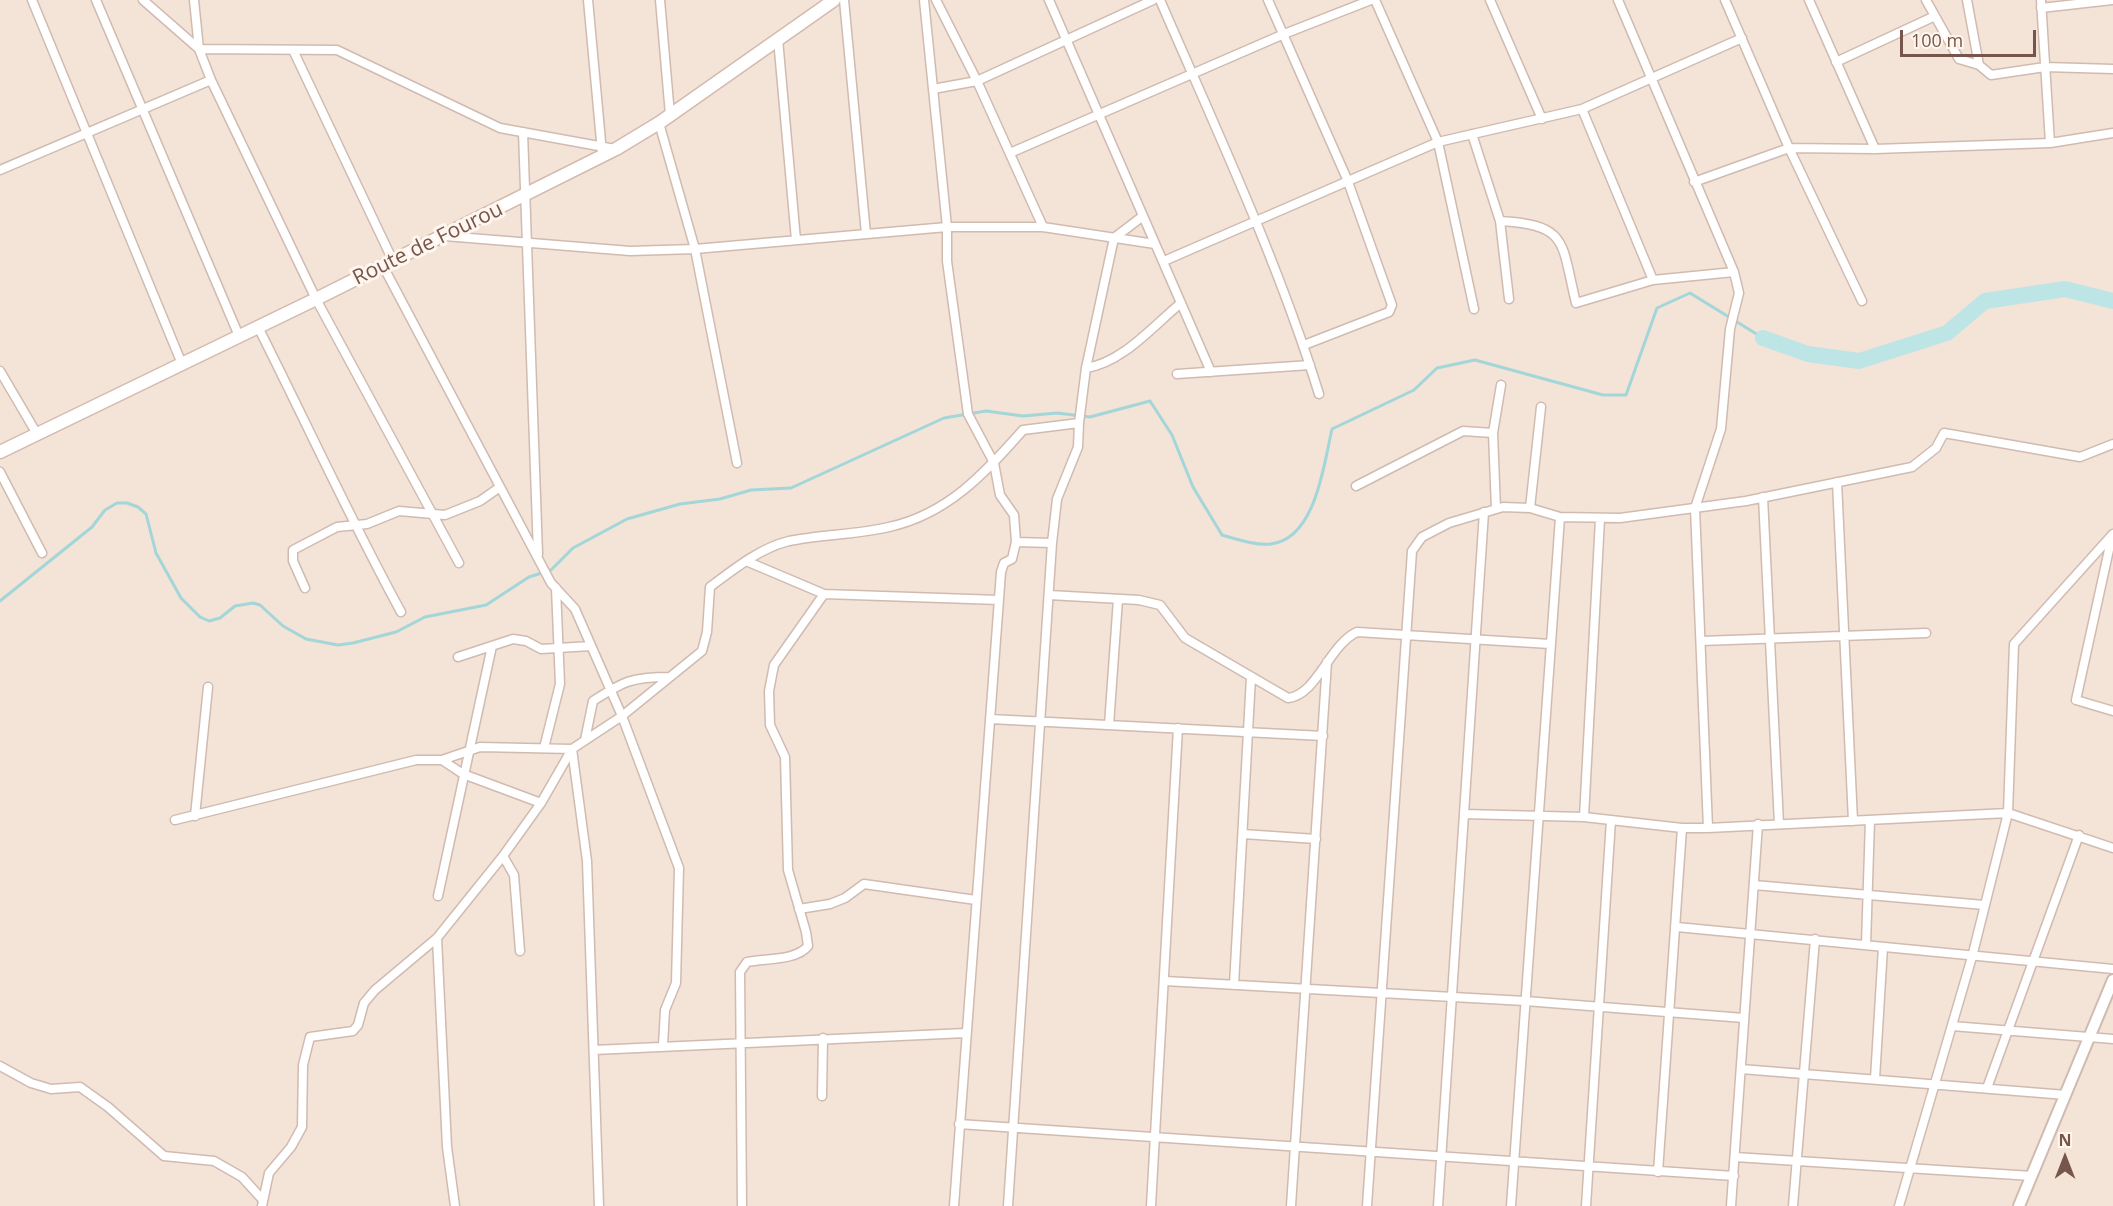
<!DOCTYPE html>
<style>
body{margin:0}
#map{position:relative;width:2113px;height:1206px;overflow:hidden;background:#fcf2e9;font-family:"Open Sans",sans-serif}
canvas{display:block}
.north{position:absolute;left:2035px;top:1128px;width:60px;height:60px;-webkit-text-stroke:4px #fff7ef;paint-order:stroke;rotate:0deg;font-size:16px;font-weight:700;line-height:24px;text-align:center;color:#76564c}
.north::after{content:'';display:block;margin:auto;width:21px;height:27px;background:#76564c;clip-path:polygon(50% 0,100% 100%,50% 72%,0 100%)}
.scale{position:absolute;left:1900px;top:30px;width:136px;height:27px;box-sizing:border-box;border:3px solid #76564c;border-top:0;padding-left:8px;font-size:18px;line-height:21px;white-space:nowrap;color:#76564c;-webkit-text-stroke:4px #fff7ef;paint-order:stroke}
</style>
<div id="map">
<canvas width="2113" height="1206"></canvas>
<div class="north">N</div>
<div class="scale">100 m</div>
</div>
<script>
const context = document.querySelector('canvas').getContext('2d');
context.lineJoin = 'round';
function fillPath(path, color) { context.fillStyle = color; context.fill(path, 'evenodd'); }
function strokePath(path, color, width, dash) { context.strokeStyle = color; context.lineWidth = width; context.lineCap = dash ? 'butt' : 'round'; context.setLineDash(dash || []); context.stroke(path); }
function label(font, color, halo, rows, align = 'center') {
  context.font = font + ' "Open Sans",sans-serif'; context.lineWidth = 6; context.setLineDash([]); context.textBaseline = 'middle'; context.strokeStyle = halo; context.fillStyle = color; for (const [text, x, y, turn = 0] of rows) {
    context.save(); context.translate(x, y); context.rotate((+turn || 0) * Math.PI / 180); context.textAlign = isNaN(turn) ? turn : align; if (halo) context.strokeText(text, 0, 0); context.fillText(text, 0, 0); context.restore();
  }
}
const residential = new Path2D(`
 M0,0H2113V1206H0Z`);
const stream = new Path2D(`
 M0,601L92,527L105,510L117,503H127L138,507L146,514L156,553L181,598L200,617L209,621L220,618L235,606L253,603L260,605L283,626L306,639L338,645L353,643L396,632L425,617L486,605L529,577L551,570L573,548L627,519L680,504L720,499L751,490L791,488L944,418L986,411L1023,416L1057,413L1090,417L1150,401L1172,435L1193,487L1222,535C1236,539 1256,546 1271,544C1316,539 1324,463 1332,429L1414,390L1437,368L1475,360L1603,395H1626L1657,308L1690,293L1763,338`);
const river = new Path2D(`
 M1763,338L1808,354L1859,361L1947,333L1985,301L2065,289L2113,301`);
const minor = new Path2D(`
 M32,0L182,364
 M96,0L239,336
 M143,0L199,49L337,50L500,128L615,149
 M194,0L199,49L211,80L316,299L459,563
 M588,0L602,152
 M660,0L670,115
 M844,0L866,234
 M924,0L947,227V261L968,414L994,463L1000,495L1014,515L1016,542L1012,559L1004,563L1001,572L954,1206
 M936,0L977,81L1043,227
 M1049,0L1211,372
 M1160,0C1216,129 1277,259 1319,394
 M1268,0L1347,179L1392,305L1389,312L1304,345
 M1375,0L1438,142L1474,309
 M1490,0L1542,119
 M1618,0L1734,272L1739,293L1730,329L1721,429L1695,508L1708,828
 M1725,0L1789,148L1862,301
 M1809,0L1875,149
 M1926,0L1959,59L1979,65L1991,75L2045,67L2113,69
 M1967,0L1979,65
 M2041,0L2050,143
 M2041,8L2112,0
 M778,39L796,240
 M293,50L393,261
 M1836,62L1935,16
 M933,89L977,81L1153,0
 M1582,109L1653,280
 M659,123L695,249L737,463
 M523,132L538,554
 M1472,134L1500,221L1509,299
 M1010,153L1284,34L1371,0
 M0,170L211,80
 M1694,182L1789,148L1875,149L2050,143L2113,133
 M1500,221C1569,225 1561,242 1576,303L1653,280L1734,272
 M445,236L630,251L695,249L947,227H1043L1155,244
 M1164,261L1438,142L1582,109L1742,38
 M383,266L551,583L575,609L622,716L679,868L676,983L665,1010L663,1045
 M258,327C306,422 350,519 401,612
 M1086,368C1122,363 1153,326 1181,303
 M0,371L37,434
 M1177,374L1310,365
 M0,472L42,553
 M1837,482L1853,821
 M1356,486L1463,431L1493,433
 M1763,497L1779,824
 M1530,508L1541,407
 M1496,509L1493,433L1501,385
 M2112,536L2076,700L2113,711
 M1016,542L1052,543
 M746,561L824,594L999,600
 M305,588L293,561V550L337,527L367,524L399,511L445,515L480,501L500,487
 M1049,595L1139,600L1160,605L1185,638L1288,698C1317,695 1329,645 1357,632L1550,644
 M1701,641L1926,633
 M458,657L513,639L526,641L541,649L591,646
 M990,719L1323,736
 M1109,725L1118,599
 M585,740L593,701C624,681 632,677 669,677
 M544,748L560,684L556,588
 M442,760L480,747L572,749L587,861L599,1206
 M1464,814L1584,817L1682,828H1708L2008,813L2113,848
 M195,816L208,687
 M1584,817L1600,519
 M175,820L416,760H442L463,774L541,803
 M1243,834L1316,839
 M503,856L514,875L520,951
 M1754,885L1984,905
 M438,896L492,646
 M799,909L830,904L845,898L864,884L976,900
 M1677,927L2113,969
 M437,938L447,1147L455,1206
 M1866,945L1870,820
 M1165,981L1525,1001L1744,1018
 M1234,985L1251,677
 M1952,1026L2113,1039
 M594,1050L966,1033
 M0,1066L31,1083L51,1089L80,1087L108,1107L164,1156L214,1161L242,1177L262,1199
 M1741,1069L2066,1095
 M1875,1079L1883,947
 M1987,1088L2079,835
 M822,1096L823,1038
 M959,1124L1734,1176
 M1735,1157L2032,1176
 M1658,1172L1682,828
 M262,1206L269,1173L291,1147L302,1127L303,1065L310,1037L353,1031L358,1025L364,1003L375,990L437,938L503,856L541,803L572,749L622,716L702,651L707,632L710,587C734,569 760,548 789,541C822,534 856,535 889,527C948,514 985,473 1023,430L1079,423L1086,368L1114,238L1143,216
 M742,1206L740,972L747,962C765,958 796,961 808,946L806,932L788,870L785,757L770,725L769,691L774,665L824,594
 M1008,1206L1052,543L1057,499L1078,447L1079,423
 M1151,1206L1178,728
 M1291,1206L1327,662
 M1367,1206L1412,551L1422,537L1449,523L1503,507L1530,508L1560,517L1620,518L1746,501L1912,467L1936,448L1944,433L2080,457L2113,444
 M1438,1206L1484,512
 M1511,1206L1560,517
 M1586,1206L1611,820
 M1731,1206L1758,824
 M1793,1206L1815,939
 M1899,1206L1972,957L2008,813L2014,644L2113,534`);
const tertiary = new Path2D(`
 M2019,1206L2113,980`);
const secondary = new Path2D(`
 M0,452L316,299L616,149L659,123L834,0`);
const streetNames = [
 ["Route de Fourou",428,244,-26]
];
fillPath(residential, '#f4e3d7');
strokePath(stream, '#a3d6d8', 3);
strokePath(river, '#bde5e6', 16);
strokePath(minor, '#d0bbb1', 11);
strokePath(tertiary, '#d0bbb1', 14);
strokePath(secondary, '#d3baae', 15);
strokePath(minor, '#fff', 8);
strokePath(tertiary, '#fff', 10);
strokePath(secondary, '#fff', 12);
label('21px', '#76564c', '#fff7ef', streetNames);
</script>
